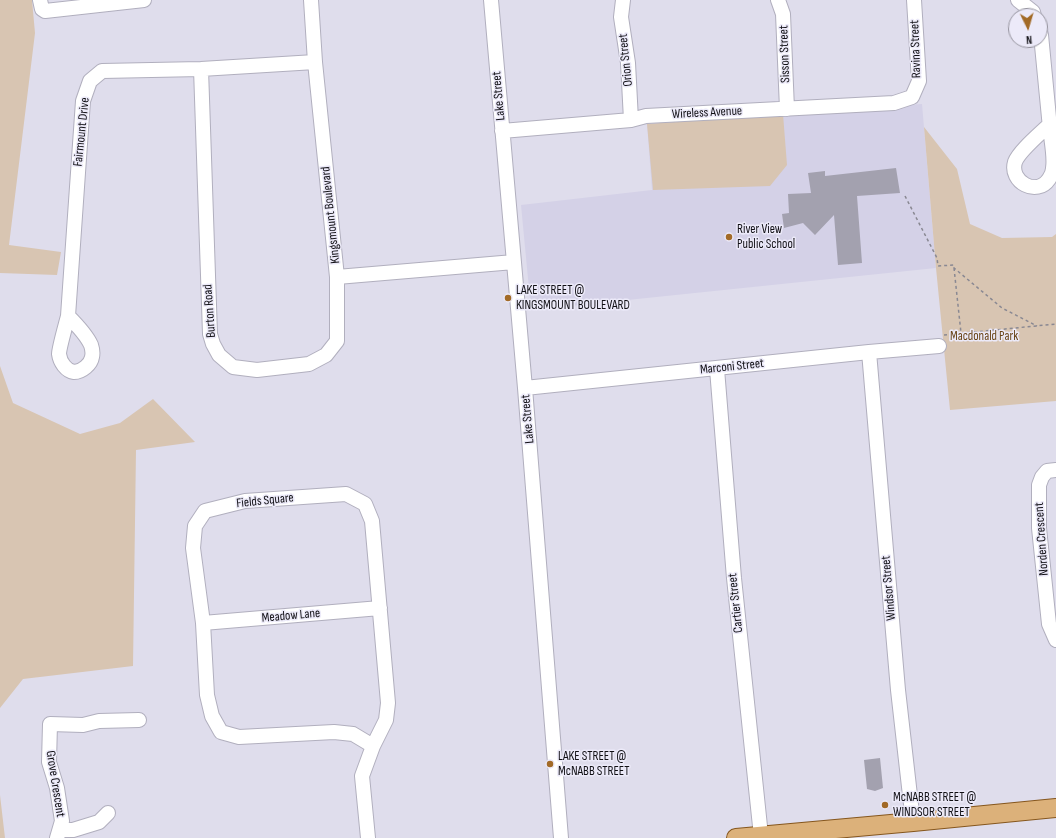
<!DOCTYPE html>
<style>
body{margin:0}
#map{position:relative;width:1056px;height:838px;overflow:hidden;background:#dfddec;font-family:"Sofia Sans Condensed",sans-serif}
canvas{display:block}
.north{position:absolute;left:1008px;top:8px;width:40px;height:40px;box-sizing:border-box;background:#eceaf9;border:1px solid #94929d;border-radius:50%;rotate:175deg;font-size:11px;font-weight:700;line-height:16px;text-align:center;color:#100f14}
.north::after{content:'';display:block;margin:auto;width:14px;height:18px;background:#a26a27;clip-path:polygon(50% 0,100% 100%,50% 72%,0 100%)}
</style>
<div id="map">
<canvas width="1056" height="838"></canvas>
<div class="north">N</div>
</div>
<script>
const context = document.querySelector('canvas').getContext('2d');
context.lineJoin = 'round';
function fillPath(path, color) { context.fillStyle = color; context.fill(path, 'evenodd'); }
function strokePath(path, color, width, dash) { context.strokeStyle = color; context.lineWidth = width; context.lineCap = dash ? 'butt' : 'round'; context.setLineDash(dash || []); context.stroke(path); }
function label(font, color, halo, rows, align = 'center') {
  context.font = font + ' "Sofia Sans Condensed",sans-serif'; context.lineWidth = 3; context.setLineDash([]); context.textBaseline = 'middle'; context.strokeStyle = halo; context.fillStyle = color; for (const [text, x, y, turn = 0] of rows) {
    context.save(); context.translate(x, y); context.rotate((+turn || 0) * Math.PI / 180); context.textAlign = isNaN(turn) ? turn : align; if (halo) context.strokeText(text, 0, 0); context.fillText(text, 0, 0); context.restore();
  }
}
const built = new Path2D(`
 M922,104L936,268L531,310L521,205L652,190L647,124Z`);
const green = new Path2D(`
 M0,0H32L35,33L9,245L61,252L57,275L0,273Z
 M783,114L787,165L770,186L653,190L647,124Z
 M924,127L957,169L970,224L1002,238L1052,237L1056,234V401L950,410L936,268Z
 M0,366L13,403L80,434L120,423L153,399L195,442L136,450L133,666L23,679L0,708Z
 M0,795L5,838H0Z`);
const building = new Path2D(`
 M896,168L900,193L857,196L862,263L838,265L834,215L815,235L803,223L784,228L782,214L789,213L788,194L811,193L808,173L825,171V176Z
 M880,758L883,788L875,791L867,789L864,760Z`);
const path = new Path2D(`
 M905,196L937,258L938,266L954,265V268L1002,308L1037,326
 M954,268L961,333
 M944,335L1056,324`);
const minor = new Path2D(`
 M40,0L42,9L45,11L144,0
 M311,0L315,62L337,277L514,262
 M491,0L525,388L561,838
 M623,0L621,17L628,63L631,120
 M778,0L783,14L787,109
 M1018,0L1033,12L1034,16
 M1040,32L1041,35C1044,66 1047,97 1050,128C1051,139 1055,157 1053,168C1053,172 1051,176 1049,179C1037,197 1009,182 1015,162C1019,151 1041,133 1050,124
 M201,69L210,334L213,344L219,355L233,367L257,370L309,364L326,355L337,341V277
 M502,131L631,120L646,116L894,103L912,97L919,81L914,0
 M68,316C66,324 59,348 59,354C60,362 66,371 74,372C82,372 91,364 92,357C93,353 92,348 91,345C86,334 76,324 68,316L83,101L90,81L102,71L201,69L315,62
 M869,352L898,690L913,822
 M717,369L734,578L761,836
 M525,388L869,352L939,346
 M1056,470L1047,471L1042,477L1039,485V528L1049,624L1056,640
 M203,623L380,608
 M60,830H73L99,822L108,813
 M57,838L62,821L57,788L49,762L50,724L83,725L99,721L139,720
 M368,838L362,776L373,746L386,720L388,703L372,521L365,504L346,494L245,501L205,511L195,526L193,548L203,623L207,695L212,716L221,732L239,737L334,732L353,734L373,746`);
const major = new Path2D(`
 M736,838L913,822L1056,808`);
const markers = [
 [729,237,4,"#a26a27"],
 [508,298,4,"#a26a27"],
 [550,764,4,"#a26a27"],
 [885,805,4,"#a26a27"]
];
const streetNames = [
 ["Ravina Street",916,49,-92],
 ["Sisson Street",785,54,-92],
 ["Orion Street",626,60,-96],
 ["Lake Street",499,96,-95],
 ["Wireless Avenue",707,113,-3],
 ["Fairmount Drive",82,132,-84],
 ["Kingsmount Boulevard",331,215,-96],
 ["Burton Road",210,311,-94],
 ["Marconi Street",732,367,-6],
 ["Lake Street",528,419,-95],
 ["Fields Square",265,501,-6],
 ["Norden Crescent",1042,539,-94],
 ["Windsor Street",889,588,-95],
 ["Cartier Street",736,603,-96],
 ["Meadow Lane",291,616,-5],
 ["Grove Crescent",55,784,81]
];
const poiNames = [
 ["River View",737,230],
 ["Public School",737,245],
 ["LAKE STREET @",516,291],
 ["KINGSMOUNT BOULEVARD",516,306],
 ["LAKE STREET @",558,757],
 ["McNABB STREET",558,772],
 ["McNABB STREET @",893,798],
 ["WINDSOR STREET",893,813]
];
const parkNames = [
 ["Macdonald Park",984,337]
];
fillPath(built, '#d4d1e7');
fillPath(green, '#d8c5b2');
fillPath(building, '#a3a1af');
strokePath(minor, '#b1afbe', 16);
strokePath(major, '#85561d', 20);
strokePath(path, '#898892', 1.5, [3, 3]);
strokePath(minor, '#fff', 14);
strokePath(major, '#dcb17a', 18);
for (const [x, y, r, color] of markers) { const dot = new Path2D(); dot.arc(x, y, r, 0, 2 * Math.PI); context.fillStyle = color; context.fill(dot); strokePath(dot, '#eceaf9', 1.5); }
label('13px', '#100f14', '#eceaf9', streetNames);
label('13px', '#100f14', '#eceaf9', poiNames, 'left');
label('13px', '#684315', '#eceaf9', parkNames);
</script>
